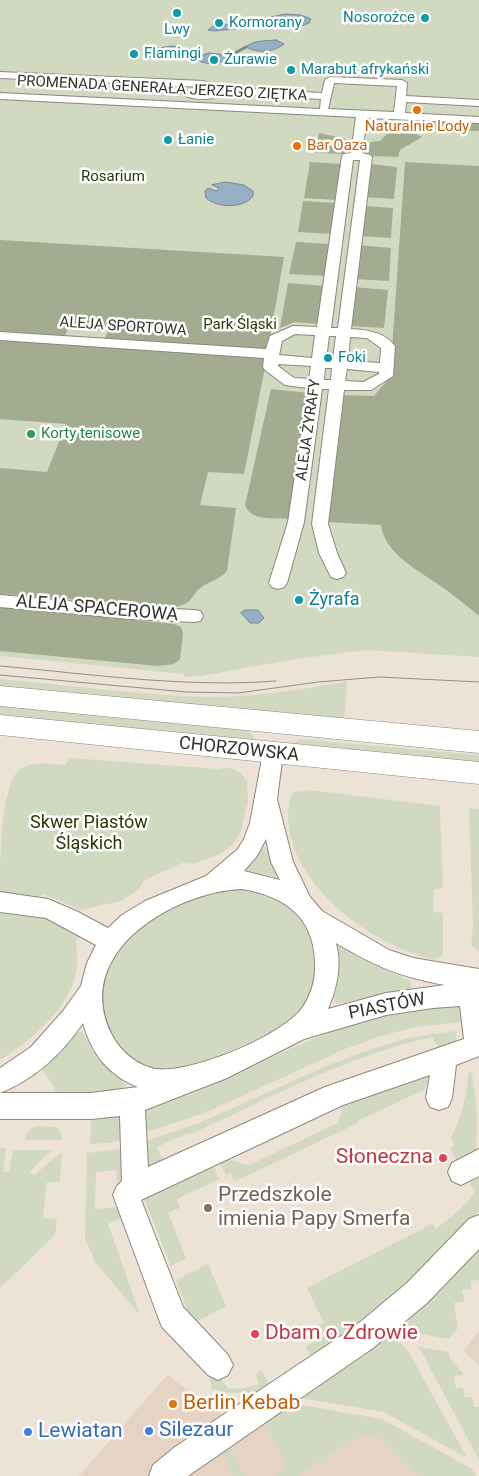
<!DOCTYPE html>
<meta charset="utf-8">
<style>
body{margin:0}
canvas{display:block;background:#ede2d6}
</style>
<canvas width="479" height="1476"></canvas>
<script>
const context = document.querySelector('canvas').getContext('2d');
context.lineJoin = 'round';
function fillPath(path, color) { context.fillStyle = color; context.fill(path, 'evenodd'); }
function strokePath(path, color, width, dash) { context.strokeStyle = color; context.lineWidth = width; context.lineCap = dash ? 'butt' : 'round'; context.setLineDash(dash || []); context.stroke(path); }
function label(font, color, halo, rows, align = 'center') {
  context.font = font + ' Roboto,sans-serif'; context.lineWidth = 5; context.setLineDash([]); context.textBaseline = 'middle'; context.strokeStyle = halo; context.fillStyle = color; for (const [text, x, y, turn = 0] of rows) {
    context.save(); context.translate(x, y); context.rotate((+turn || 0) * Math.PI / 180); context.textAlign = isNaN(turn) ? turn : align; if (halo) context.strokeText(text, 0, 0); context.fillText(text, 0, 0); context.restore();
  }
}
const built = new Path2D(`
 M479,1330V1366L464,1351Z
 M167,1375L244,1430L262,1418L292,1476H79Z
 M364,1435L373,1437L381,1441L418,1476H298L345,1444Z`);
const green = new Path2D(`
 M0,0H479V657L366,650L296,659L201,676L184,677V674L0,656Z
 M0,679C71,685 144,696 215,697C260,697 304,688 347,682L344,722L0,688Z
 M0,703L244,730L250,732L254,738L251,741L0,717Z
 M299,739L479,755V764L295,745L294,743Z
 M70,758L219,769C229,765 241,772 247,781L248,800L241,832L231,846L220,854L193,864L182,863L143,881L139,889L121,901L81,910L43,894L37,898L0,893C0,864 0,785 20,769C34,761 50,764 65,765Z
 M310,790L440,806L443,888L434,889L433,912L443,913V955L434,960C418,955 401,950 387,942C336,916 274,858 291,794L295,792Z
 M469,808L479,809V952L471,945L473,926Z
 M264,847L268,849L277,874L276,877L248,871L246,869Z
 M237,889C280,893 316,918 317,964C317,981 311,999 299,1012C282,1031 253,1040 230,1051C210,1060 188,1072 166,1070C123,1065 92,1021 104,979C105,973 109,967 112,962C114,956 116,949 120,945C137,925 185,897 211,892C220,890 229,890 237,889Z
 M3,910L44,917L80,936L76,941C76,949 78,957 77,964C75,1005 31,1041 0,1060V914Z
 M340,945L387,971L411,981V987L408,990L336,1004L334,999L339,975L338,947Z
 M454,1003L461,1009L463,1022L416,1027L381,1036L345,1049L209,1111L141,1134L139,1111L189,1095L294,1047L346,1026L376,1017Z
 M455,1031L457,1043L439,1050L433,1037C348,1055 271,1098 193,1133L186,1134L157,1147L164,1163L148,1168L141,1143L199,1123L324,1067L368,1050L412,1037Z
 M78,1032H82C89,1043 93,1054 102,1063C109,1071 121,1077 126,1085L119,1093L57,1095L54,1087L42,1070V1067Z
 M469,1070L472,1074C476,1099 479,1125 475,1151L457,1161L450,1148L454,1146L451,1138C462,1117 467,1094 469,1070Z
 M428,1072L431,1076L424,1090L357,1121L358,1123L234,1182L231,1173L226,1175L219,1160L222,1158L249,1165L338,1123L343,1103Z
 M125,1114L126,1139L108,1143L90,1144L91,1118Z
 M36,1126L57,1127L61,1133L62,1140H25C26,1132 29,1129 36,1126Z
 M0,1148L6,1149L3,1172L9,1171L13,1150H52L29,1172L34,1175L62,1152L60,1182H47L43,1218L57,1219L56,1231L51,1239L0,1288Z
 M126,1148V1179L117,1186V1170L96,1172L95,1209L117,1207L126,1216L108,1224L140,1315L95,1262L85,1239L87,1153Z
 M212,1163L219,1179L177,1199L180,1208L168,1213L186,1258L171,1266L144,1199L149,1193Z
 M479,1175V1211C425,1266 376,1314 312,1358L306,1346L325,1336L320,1325L324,1323L307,1288L432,1224L436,1229C450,1218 464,1207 475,1192L469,1180Z
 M479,1241V1280L471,1281L472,1289L462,1290L465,1301L454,1303L458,1328L449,1339L408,1332L410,1311Z
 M208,1264L226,1306L192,1324L176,1280Z
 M386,1336L402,1344L410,1354L467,1458L384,1412L294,1397Z
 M419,1347L449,1352L450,1358L464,1375L454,1376L456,1388H463L465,1397H472L474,1407H479V1460Z
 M187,1349L200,1356L228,1388L242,1389L259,1384L256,1373L262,1370L269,1385L257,1393H226L212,1389L209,1376Z
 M283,1404L302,1405L382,1419L472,1469L476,1476H418L381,1441L373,1437L364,1435L345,1444L298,1476H275L287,1468L262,1418Z
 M230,1446L245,1476H234L222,1450Z`);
const forest = new Path2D(`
 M416,119L479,122V131L425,130L421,128Z
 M319,133L346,139L344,154L316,153Z
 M392,133L416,134L422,137L400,150L398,157L368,156L370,142L380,141L387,134Z
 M310,162L343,164L337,200L304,198Z
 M405,162L479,166V616C467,606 455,596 442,587C420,571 385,555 381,525L326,522L340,395L374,396L390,377Z
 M370,164L397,167L394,199L363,197Z
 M303,201L336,203L332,234L298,232Z
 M362,206L393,208L391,238L359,236Z
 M0,240L284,257L268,349L105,338L108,331L68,328L65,336L0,331Z
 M296,242L331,244L325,276L289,274Z
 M358,245L391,248L389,281L355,279Z
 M288,283L325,286L319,324L295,322L280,328Z
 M353,287L388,290L384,328L349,326Z
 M0,339L267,357L244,474L208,472L200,505L236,508L227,571C220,579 211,581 203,586C189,595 196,603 175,607L0,594V468L47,472L66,424L0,419Z
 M271,389L309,393L290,519C276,518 251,522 245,505Z
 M0,606L174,624L181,627L183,634L180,659L174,664L158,666L0,651Z`);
const water = new Path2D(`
 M285,14L301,15L311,19L309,23L299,27L264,24L263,22L268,18Z
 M251,21L260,24L254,27L214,31L208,30L212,27Z
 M276,40L284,44C274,52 258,54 246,47C253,40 266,41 276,40Z
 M172,46L179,47L186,55L176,59L167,53L154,57L147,56L155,49Z
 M209,53L220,54L226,58L225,61C216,63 205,66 197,59L200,56Z
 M226,182L244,185L253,191V196C244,209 217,208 206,198L205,191L208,188L216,191L219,188L212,185Z
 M245,610H258L264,618L259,623H250L241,613Z`);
const stream = new Path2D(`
 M183,53L200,56
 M226,58L246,47`);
const street = new Path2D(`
 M0,72L204,81L209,84L204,87L0,78Z
 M330,77L402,80L407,83L406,96L479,100V106L406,102L405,113L479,117V123L367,118L362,153L370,155L372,157L351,329C368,330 384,332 395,346L393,376L371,390H344L328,524L337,553L346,573L343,577L337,579L331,577L319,553L312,524L329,389H322L304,522L287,583L284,587L278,589L272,587L269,583L288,522L308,388L285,385L265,370L263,367L264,358L0,340V332L266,349L270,336L293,326L317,327L342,156L344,154L351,153L356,117L0,99V93L320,109L321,99L215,93L213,98C204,100 188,99 182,94L187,91L205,92L207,88L211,87L322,93L325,80ZM334,83L397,86L394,112L328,109ZM353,160H360L338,328H331ZM295,334L315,335L312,358L279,355L282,341ZM329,336H336L333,359H326ZM350,337L367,338L381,348L380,363L348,361ZM278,364L311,366L309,379L294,378L278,366ZM325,368H332L331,380H324ZM347,369L379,372V374L363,382L345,381Z
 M0,595L133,607L194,610L200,611L203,616L200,621L194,622L133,619L0,607Z
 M273,745L280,747L283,753L277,799L293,862L310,897L322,911L389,950L413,958L479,969V1056L456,1065L452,1098L448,1107L439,1110L430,1107L426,1098L430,1075L343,1105L141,1200L183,1307L228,1355L233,1365L228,1375L218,1380L208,1375L162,1327L158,1317L113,1195L117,1186L122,1181L120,1116L91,1119H0V1093H91L138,1087C109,1076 91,1053 83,1023C62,1054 35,1079 0,1093V1068L31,1047L63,1011L81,986L87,963L96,945L46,918L0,912V892L48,899L78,912L108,928L122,915L145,901L206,876L238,849L244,839L250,823L263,753L266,747ZM266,839L271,862L280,880L244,871L257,856ZM242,889C284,896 313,916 315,961C316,978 312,994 302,1008C282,1036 190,1074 156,1069C138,1066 120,1051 112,1035C70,953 173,892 242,889ZM336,943C375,966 399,977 445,985L386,993L328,1009C337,988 342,965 336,943ZM460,1006L464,1039L325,1087L148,1167L145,1110L227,1078L304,1039L386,1015L433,1008Z
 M479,1149V1176L461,1185L452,1181L448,1172L452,1163Z
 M479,1215V1249L427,1303L373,1348L188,1476H149L153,1465L175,1447L353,1328L407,1283L469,1219Z`);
const secondary = new Path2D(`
 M0,686L479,731V753L0,706Z
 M0,715L479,762V784L0,735Z`);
const tram = new Path2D(`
 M0,666C92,674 184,688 276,681
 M0,675L186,692L238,693L318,682L379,677L479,682`);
const markers = [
 [177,13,5,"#0f9aa8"],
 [425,18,5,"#0f9aa8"],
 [219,23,5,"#0f9aa8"],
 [134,54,5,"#0f9aa8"],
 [214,60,5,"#0f9aa8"],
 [291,70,5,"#0f9aa8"],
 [417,110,5,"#e8710a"],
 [168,140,5,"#0f9aa8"],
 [297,146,5,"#e8710a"],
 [328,358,5,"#0f9aa8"],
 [31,434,5,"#2e9e5b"],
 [299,600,5,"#0f9aa8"],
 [443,1158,5,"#e0444e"],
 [208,1208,5,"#8d6e63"],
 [255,1334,5,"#e0444e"],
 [173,1404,5,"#e8710a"],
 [149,1431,5,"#3f7fe0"],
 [28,1432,5,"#3f7fe0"]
];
const farCulturenames = [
 ["Nosorożce",415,18,"right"],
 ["Kormorany",229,23],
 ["Lwy",177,30,"center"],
 ["Flamingi",144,54],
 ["Żurawie",224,60],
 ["Marabut afrykański",301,70],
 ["Łanie",178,140],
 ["Foki",338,358]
];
const farStreetnames = [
 ["PROMENADA GENERAŁA JERZEGO ZIĘTKA",162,89,3],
 ["ALEJA SPORTOWA",123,327,4],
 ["ALEJA ŻYRAFY",309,430,-82]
];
const farFoodnames = [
 ["Naturalnie Lody",417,127],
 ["Bar Oaza",307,146,"left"]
];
const farParknames = [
 ["Rosarium",113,177],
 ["Park Śląski",240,325]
];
const farLeisurenames = [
 ["Korty tenisowe",41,434]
];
const cultureNames = [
 ["Żyrafa",309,600]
];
const streetNames = [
 ["ALEJA SPACEROWA",97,609,5],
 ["CHORZOWSKA",239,750,6],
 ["PIASTÓW",387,1007,-11]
];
const parkNames = [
 ["Skwer Piastów",89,823],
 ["Śląskich",89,844]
];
const nearHealthnames = [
 ["Słoneczna",433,1158],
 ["Dbam o Zdrowie",265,1334,"left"]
];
const nearEducationnames = [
 ["Przedszkole",218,1196],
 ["imienia Papy Smerfa",218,1220]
];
const nearFoodnames = [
 ["Berlin Kebab",183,1404]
];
const nearShopnames = [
 ["Silezaur",159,1431],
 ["Lewiatan",38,1432]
];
fillPath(built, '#e5d4c3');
fillPath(green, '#d1dac1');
fillPath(forest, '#a3ac90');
fillPath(water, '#95b0c4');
strokePath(water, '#788a96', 1);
strokePath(stream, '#788a96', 3);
strokePath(street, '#90867c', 2);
strokePath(secondary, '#90867c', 1);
fillPath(street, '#fff');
fillPath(secondary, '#fff');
strokePath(tram, '#958d85', 1);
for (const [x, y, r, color] of markers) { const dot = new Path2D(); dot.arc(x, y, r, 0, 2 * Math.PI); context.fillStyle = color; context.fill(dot); strokePath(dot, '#fff', 2); }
label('15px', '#0d838f', '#fff', farCulturenames, 'left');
label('15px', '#35302c', '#fff', farStreetnames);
label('15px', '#c56008', '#fff', farFoodnames);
label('15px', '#2c3806', '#fff', farParknames);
label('15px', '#27864d', '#fff', farLeisurenames, 'left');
label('18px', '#0d838f', '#fff', cultureNames, 'left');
label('18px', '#35302c', '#fff', streetNames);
label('18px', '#2c3806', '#fff', parkNames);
label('21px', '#be3a42', '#fff', nearHealthnames, 'right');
label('21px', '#785e54', '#fff', nearEducationnames, 'left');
label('21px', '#c56008', '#fff', nearFoodnames, 'left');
label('21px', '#366cbe', '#fff', nearShopnames, 'left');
</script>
